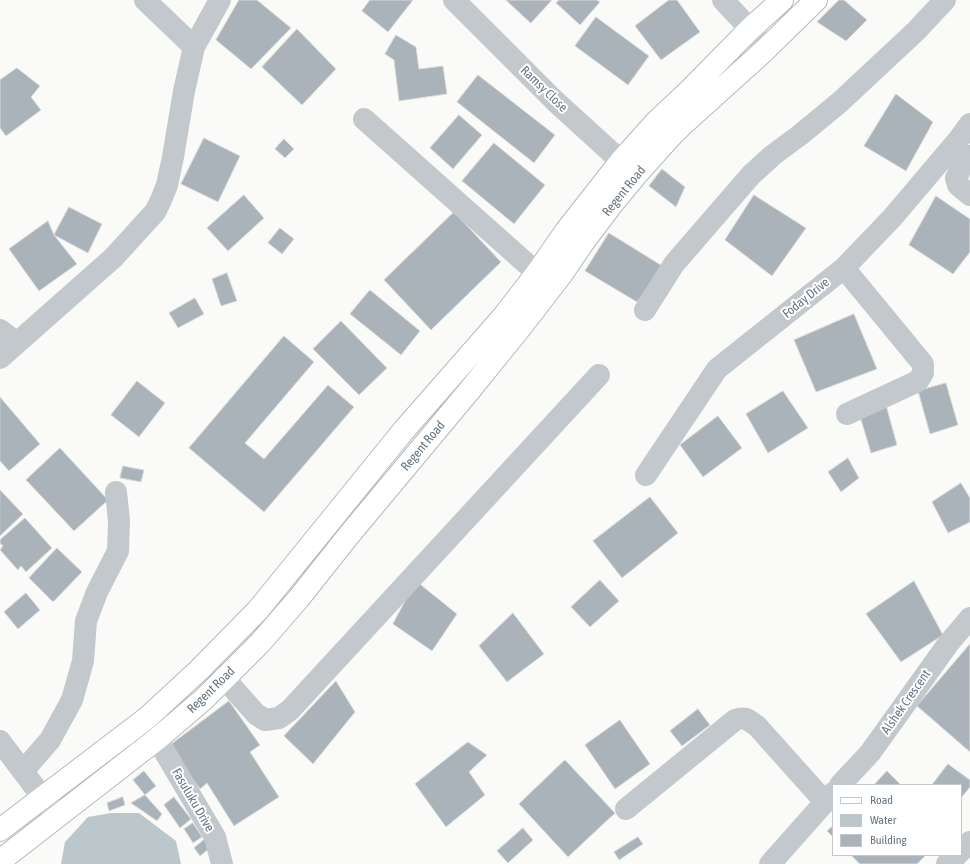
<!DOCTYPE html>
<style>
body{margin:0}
#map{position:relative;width:970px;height:864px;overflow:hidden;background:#fafaf8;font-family:"Asap Condensed",sans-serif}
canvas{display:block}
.legend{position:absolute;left:832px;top:784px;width:130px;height:72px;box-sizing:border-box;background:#fff;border:1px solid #c1c8cd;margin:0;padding:5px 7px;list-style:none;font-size:12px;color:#657683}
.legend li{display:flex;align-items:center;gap:8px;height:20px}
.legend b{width:20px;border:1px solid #c1c8cd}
</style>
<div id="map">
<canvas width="970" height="864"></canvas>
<ul class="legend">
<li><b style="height:5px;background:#fff"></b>Road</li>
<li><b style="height:11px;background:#bbc7cb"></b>Water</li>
<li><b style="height:11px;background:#aab3b9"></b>Building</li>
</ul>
</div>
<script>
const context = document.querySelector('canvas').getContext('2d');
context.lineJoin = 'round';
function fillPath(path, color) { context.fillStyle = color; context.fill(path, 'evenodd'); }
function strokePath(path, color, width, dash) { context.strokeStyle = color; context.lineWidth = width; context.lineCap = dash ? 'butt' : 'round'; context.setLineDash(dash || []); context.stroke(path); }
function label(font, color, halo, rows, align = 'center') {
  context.font = font + ' "Asap Condensed",sans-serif'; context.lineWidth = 4; context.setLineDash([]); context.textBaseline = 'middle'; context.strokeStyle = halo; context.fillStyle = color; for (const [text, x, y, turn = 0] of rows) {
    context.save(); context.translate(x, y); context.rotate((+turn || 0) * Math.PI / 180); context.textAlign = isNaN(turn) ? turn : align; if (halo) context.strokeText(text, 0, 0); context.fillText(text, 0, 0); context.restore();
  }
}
const water = new Path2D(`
 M111,813H139L176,841L181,864H61L65,842L88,817Z`);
const building = new Path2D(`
 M239,0H257L291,28L251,69L216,40Z
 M370,0H413L388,32L362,11Z
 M506,0H552L531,23Z
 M559,0H597L600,2L580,25L556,3Z
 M669,0H677L700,32L661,60L635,26Z
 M839,0H844L867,20L846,41L817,22Z
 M596,17L649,56L628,85L575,46Z
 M297,29L336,69L302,105L262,67Z
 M396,35L416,47L419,69L443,66L447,94L399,101L394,60L385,54Z
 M17,68L40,86L31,97L41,110L6,136L0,128V80Z
 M478,75L555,135L534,163L457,102Z
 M896,94L933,122L906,171L864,146Z
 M459,115L482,135L453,169L430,148Z
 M204,138L240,156L218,202L181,184Z
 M284,139L294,149L285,158L275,149Z
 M494,143L545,185L514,224L462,181Z
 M662,169L685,187L676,207L649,186Z
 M244,195L264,218L228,251L207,228Z
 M754,195L806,228L772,276L725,240Z
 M936,196L970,219V252L953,274L909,245Z
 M69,207L102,224L88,253L54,235Z
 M454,212L501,262L431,330L384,280Z
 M48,221L54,235L77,264L39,291L9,249Z
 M280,228L294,239L282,254L268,243Z
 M609,233L664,267L637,302L585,271Z
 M227,273L237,301L221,306L212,279Z
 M370,290L420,331L401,355L350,314Z
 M195,298L204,314L178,328L169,313Z
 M854,314L877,369L816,392L794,340Z
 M341,321L387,368L359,395L313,349Z
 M284,336L314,362L245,443L264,459L328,385L354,407L264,512L189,448Z
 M137,381L165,403L139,437L111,415Z
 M946,383L958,425L930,434L918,391Z
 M783,391L808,428L768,453L746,414Z
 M0,397L40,444L9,471L0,461Z
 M886,405L897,445L871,453L859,413Z
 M718,416L742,448L703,477L680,445Z
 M60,448L108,500L74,531L26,480Z
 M848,458L859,478L841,492L828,472Z
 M123,466L144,470L141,482L120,478Z
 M961,483L970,498V522L948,533L932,502Z
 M0,490L23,514L0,536Z
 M650,497L678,533L622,578L593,541Z
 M25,518L52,548L26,572L21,566L18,570L0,550L3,546L0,543V540Z
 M57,548L82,572L53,602L29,578Z
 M600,580L619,601L590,627L571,607Z
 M416,581L457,614L432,651L393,624Z
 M914,581L943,635L901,662L866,614Z
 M26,593L40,610L18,629L4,612Z
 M513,613L544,654L507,682L479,646Z
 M970,644V752L917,706Z
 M336,681L355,712L313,764L284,736Z
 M229,701L260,745L250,752L279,797L234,826L207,783L200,789L169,746Z
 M698,709L710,725L682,746L670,731Z
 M620,720L650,764L615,789L585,745Z
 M468,742L487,755L469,772L485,795L446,827L415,784Z
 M565,760L615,813L568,857L519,804Z
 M948,764L970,780V787L961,798V785H932Z
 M144,771L156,786L145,795L133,780Z
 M887,771L901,785H874Z
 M145,795L162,814L157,821L131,803Z
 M123,797L125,805L109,811L107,803Z
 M174,797L191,819L180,828L164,805Z
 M193,823L202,837L193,843L184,829Z
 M833,826V837L827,831Z
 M523,828L533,840L508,863L497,851Z
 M638,837L643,844L619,860L614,852Z
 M205,839L211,847L200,856L194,848Z
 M851,855H926L917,864H860Z`);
const minor = new Path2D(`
 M145,0L194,47
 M454,0L555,101L635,174
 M723,0L750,29L765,50
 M364,119L537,273
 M970,156L964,163L956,178L958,185L970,195
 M844,268L923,364V373L918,381L847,414
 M645,310L674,264L751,175L773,155L800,135L840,102L916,31L945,0
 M0,330L17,343
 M0,358L113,258L155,212L161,200L167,185L173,157L184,91L194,47L220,0
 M646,475L717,369L844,268L892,218L959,139L970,124
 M224,678L256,714L265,720L279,718L290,710L599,375
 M157,739L215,837L222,864
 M0,741L43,798L58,816
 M23,771L50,740L72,700L83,661L86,621L97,592L118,551L119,521L116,492
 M840,785L870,753L948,644L970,618
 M626,809L735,720C746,716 748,720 757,726L825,802
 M961,851L970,842
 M770,864L833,793
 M947,864L957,855`);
const major = new Path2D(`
 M0,830L147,718L199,670L258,610L404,430L503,317L537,273L566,231L621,161L655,123L690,90L750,29L782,0
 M0,861L157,739L204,699L260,643L299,598L349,535L469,391L520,328L561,275L582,244L612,204L636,175L670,137L683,124L765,50L816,0`);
const streetNames = [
 ["Ramsy Close",544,89,44],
 ["Regent Road",624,191,-51],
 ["Foday Drive",806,298,-39],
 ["Regent Road",423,446,-50],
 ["Regent Road",211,690,-44],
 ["Alshek Crescent",906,702,-55],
 ["Fasuluku Drive",193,800,60]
];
fillPath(water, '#bbc7cb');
fillPath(building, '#aab3b9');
strokePath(building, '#dcdcda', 1);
strokePath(major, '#b5babe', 24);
strokePath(minor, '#c3c8cc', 22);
strokePath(major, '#fff', 22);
label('13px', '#657683', '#fff', streetNames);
</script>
